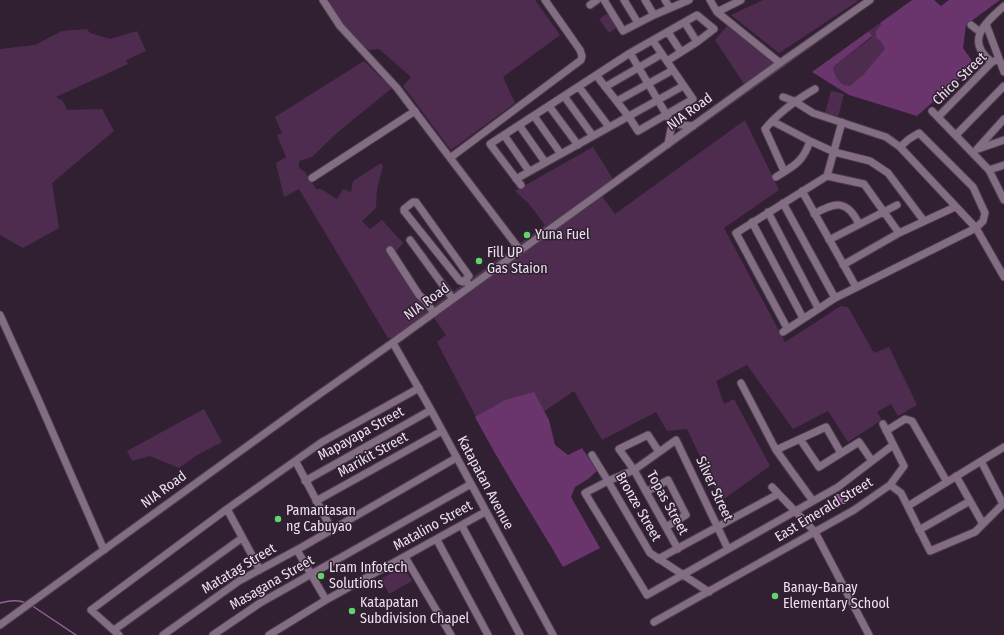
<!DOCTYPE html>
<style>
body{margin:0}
canvas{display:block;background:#311f32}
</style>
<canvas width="1004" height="635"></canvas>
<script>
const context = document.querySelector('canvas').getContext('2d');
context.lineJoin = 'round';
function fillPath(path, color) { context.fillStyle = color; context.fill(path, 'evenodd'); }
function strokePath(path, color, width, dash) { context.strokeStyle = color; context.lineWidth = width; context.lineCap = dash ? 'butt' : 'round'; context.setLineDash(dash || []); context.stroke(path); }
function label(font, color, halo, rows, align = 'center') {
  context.font = font + ' "Fira Sans Condensed",sans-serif'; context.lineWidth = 3; context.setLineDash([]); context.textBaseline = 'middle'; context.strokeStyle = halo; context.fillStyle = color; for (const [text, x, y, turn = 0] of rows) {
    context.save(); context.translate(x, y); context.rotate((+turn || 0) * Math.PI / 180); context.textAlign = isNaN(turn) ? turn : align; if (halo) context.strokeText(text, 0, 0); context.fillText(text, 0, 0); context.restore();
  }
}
const green = new Path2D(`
 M330,0H535L560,35L503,77L515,103L451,150L403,86L411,77L379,49L368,50L335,17L328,1Z
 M763,0H857L858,1L779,53L731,15Z
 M608,13L617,27L609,33L599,19Z
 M880,23L881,25V40L886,49L863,75L850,86L848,87C839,83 834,75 833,67L872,37L869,31Z
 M728,25L776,63L744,84L715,40Z
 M87,29L90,33L110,39L137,31L146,51L126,60L128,64L56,97L63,101L67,110L102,109L114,131L52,183L59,228L23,248L0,235V49L35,45L62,31Z
 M364,61L392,88L338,132L312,157L299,161V168L305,172L316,189H321L337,199L343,189L351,192L353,181L381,163L383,166L377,190L376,208L362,221L370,229L382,220L403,243L393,255L429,309L545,225L529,204L515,191L593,147L613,179L598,191L615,214L745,120L779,190L724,228L785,342L841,306L848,307L874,353L889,347L917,405L898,416L891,404L877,412L882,420L848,442L828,411L793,429L747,365L716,381L724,404L734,399L770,466L721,501L687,429L667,431L656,412L602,440L574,391L524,425L489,442L437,342L446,335L430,312L394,338H388L299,189L284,197L276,163L286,157L277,135L282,133L275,117Z
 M831,91L844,94L838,117L825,113Z
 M204,409L222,442L197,455L179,468L150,456L132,461L127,451Z
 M403,566L412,581L389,594L381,579Z`);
const forest = new Path2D(`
 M912,0H934L941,6L949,0H1000L966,25L963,48L975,65L917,116L849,95L812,72L869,31L872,36L833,67C834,75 840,86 850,86L863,75L885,49L881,41L876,38V31L881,25L880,23Z
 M534,392L549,420L555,445L568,455L582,448L597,471L588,479L575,487L571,497L600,548L563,567C534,517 502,468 475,417L505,400Z`);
const water = new Path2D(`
 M837,494H841L847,501L845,504H842L840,502L835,501L834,497Z`);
const stream = new Path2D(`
 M522,253L843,23
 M0,603C9,601 17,599 26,603
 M31,605L76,635`);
const minor = new Path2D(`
 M323,0L340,26L397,88L520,250
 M604,0L623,31L654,15L689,0
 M624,0L638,23
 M645,0L654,15
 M665,0L670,8
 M710,0L717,12L780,63
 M590,5L597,0
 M717,12L741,0
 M685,23L697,42
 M986,24L1004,72
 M971,25L980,32
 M668,32L681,52
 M630,53L672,124
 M992,62C964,41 985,23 1004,6
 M596,75L629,117L638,131L693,99L653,41
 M579,87L609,127
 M605,87L662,54
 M564,96L593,136
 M783,97L794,101L813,113L886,137L900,147L976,228L1004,277
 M617,101L673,70
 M549,106L578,145
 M932,111L989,170L1004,200
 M534,116L561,154
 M938,117L992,62L999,59
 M772,121L810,141L834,152L870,161L888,173L924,221
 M519,125L545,162
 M504,135L529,171
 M956,135L1004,86
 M668,144L672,124L693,126
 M977,149L1004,119
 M978,149L1004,140
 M450,158L581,60L582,56L580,50L545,0
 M989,170L1004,165
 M784,171L765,129C779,112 796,100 815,89
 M827,176L864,184L899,233
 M776,177C794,166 803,162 810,141
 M312,178L415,111
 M516,179L683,86
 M521,185L490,144L630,53L697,15L714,29L697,42L667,61
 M802,191L856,287
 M783,203L835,298
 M768,212L818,308
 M814,214C835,202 847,199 859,224
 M752,222L803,318
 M410,240L453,299
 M829,240L897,205
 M390,250L419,295L425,300L434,313
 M843,265L899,233L955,207
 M465,280L469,276L416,202H413L404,209V211L460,281L463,282L465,280L470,286
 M0,315L38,399L104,550
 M787,328L736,233L827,176L842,122
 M783,332L835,298L976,228L983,221L985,213L973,187L919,133L909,139L900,147
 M393,343L431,410L553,635
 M741,383L776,450L813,501
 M886,431L905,419L912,421L947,482
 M800,439L819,467L859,442L872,461
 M776,450L826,427L841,453
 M659,452L648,435L619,449L634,470L678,549
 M592,455L608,481L650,553L709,592
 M981,461L1003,504
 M296,462L332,530
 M956,476L983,524
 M305,481L431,410
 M890,485L901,493L930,551L975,532L1004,503
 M772,487L815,532L869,635
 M646,492L668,480L686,515L666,527
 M316,501L442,431
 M908,506L1004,447
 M227,509L260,570
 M462,526L520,635
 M919,530L970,501
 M437,540L488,635
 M728,549L676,440L634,470L608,481L585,493L647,595L838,487L893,445
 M297,550L326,600
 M405,557L451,635
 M658,559L778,494
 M654,622L854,510L890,485L904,466L883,424
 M0,625L304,405L388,346L780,63L870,0
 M114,630L242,538
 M119,635L91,610L227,509L322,442L419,388
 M163,635L239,581L302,547L456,458
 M213,635L260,603L471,484
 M269,635L326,600L485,512`);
const markers = [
 [527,235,4,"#60d56a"],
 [479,261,4,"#60d56a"],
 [278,519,4,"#60d56a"],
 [321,576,4,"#60d56a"],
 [775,596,4,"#60d56a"],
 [352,611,4,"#60d56a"]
];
const streetNames = [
 ["Chico Street",960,79,-44],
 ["NIA Road",690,112,-36],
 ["NIA Road",427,302,-36],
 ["Mapayapa Street",361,434,-29],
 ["Marikit Street",373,455,-29],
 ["Katapatan Avenue",485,483,62],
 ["Silver Street",714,489,65],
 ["NIA Road",164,490,-36],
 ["Topas Street",667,503,61],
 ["Bronze Street",638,507,60],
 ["East Emerald Street",824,510,-31],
 ["Matalino Street",433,526,-29],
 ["Matatag Street",239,569,-31],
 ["Masagana Street",272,583,-30]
];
const poiNames = [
 ["Yuna Fuel",535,235],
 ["Fill UP",487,253],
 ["Gas Staion",487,269],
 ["Pamantasan",286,511],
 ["ng Cabuyao",286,527],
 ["Lram Infotech",329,568],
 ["Solutions",329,584],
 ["Banay-Banay",783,588],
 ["Elementary School",783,604],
 ["Katapatan",360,603],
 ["Subdivision Chapel",360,619]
];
fillPath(green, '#4e2c50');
fillPath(forest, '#69356c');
fillPath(water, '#945e97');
strokePath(stream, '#945e97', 1.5);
strokePath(minor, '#4c3d4d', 9);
strokePath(minor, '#836d83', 7);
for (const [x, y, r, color] of markers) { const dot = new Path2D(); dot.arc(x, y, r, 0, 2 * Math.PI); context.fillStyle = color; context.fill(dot); strokePath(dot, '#311f32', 1.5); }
label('14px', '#ede1ed', '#311f32', streetNames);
label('14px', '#ede1ed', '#311f32', poiNames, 'left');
</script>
